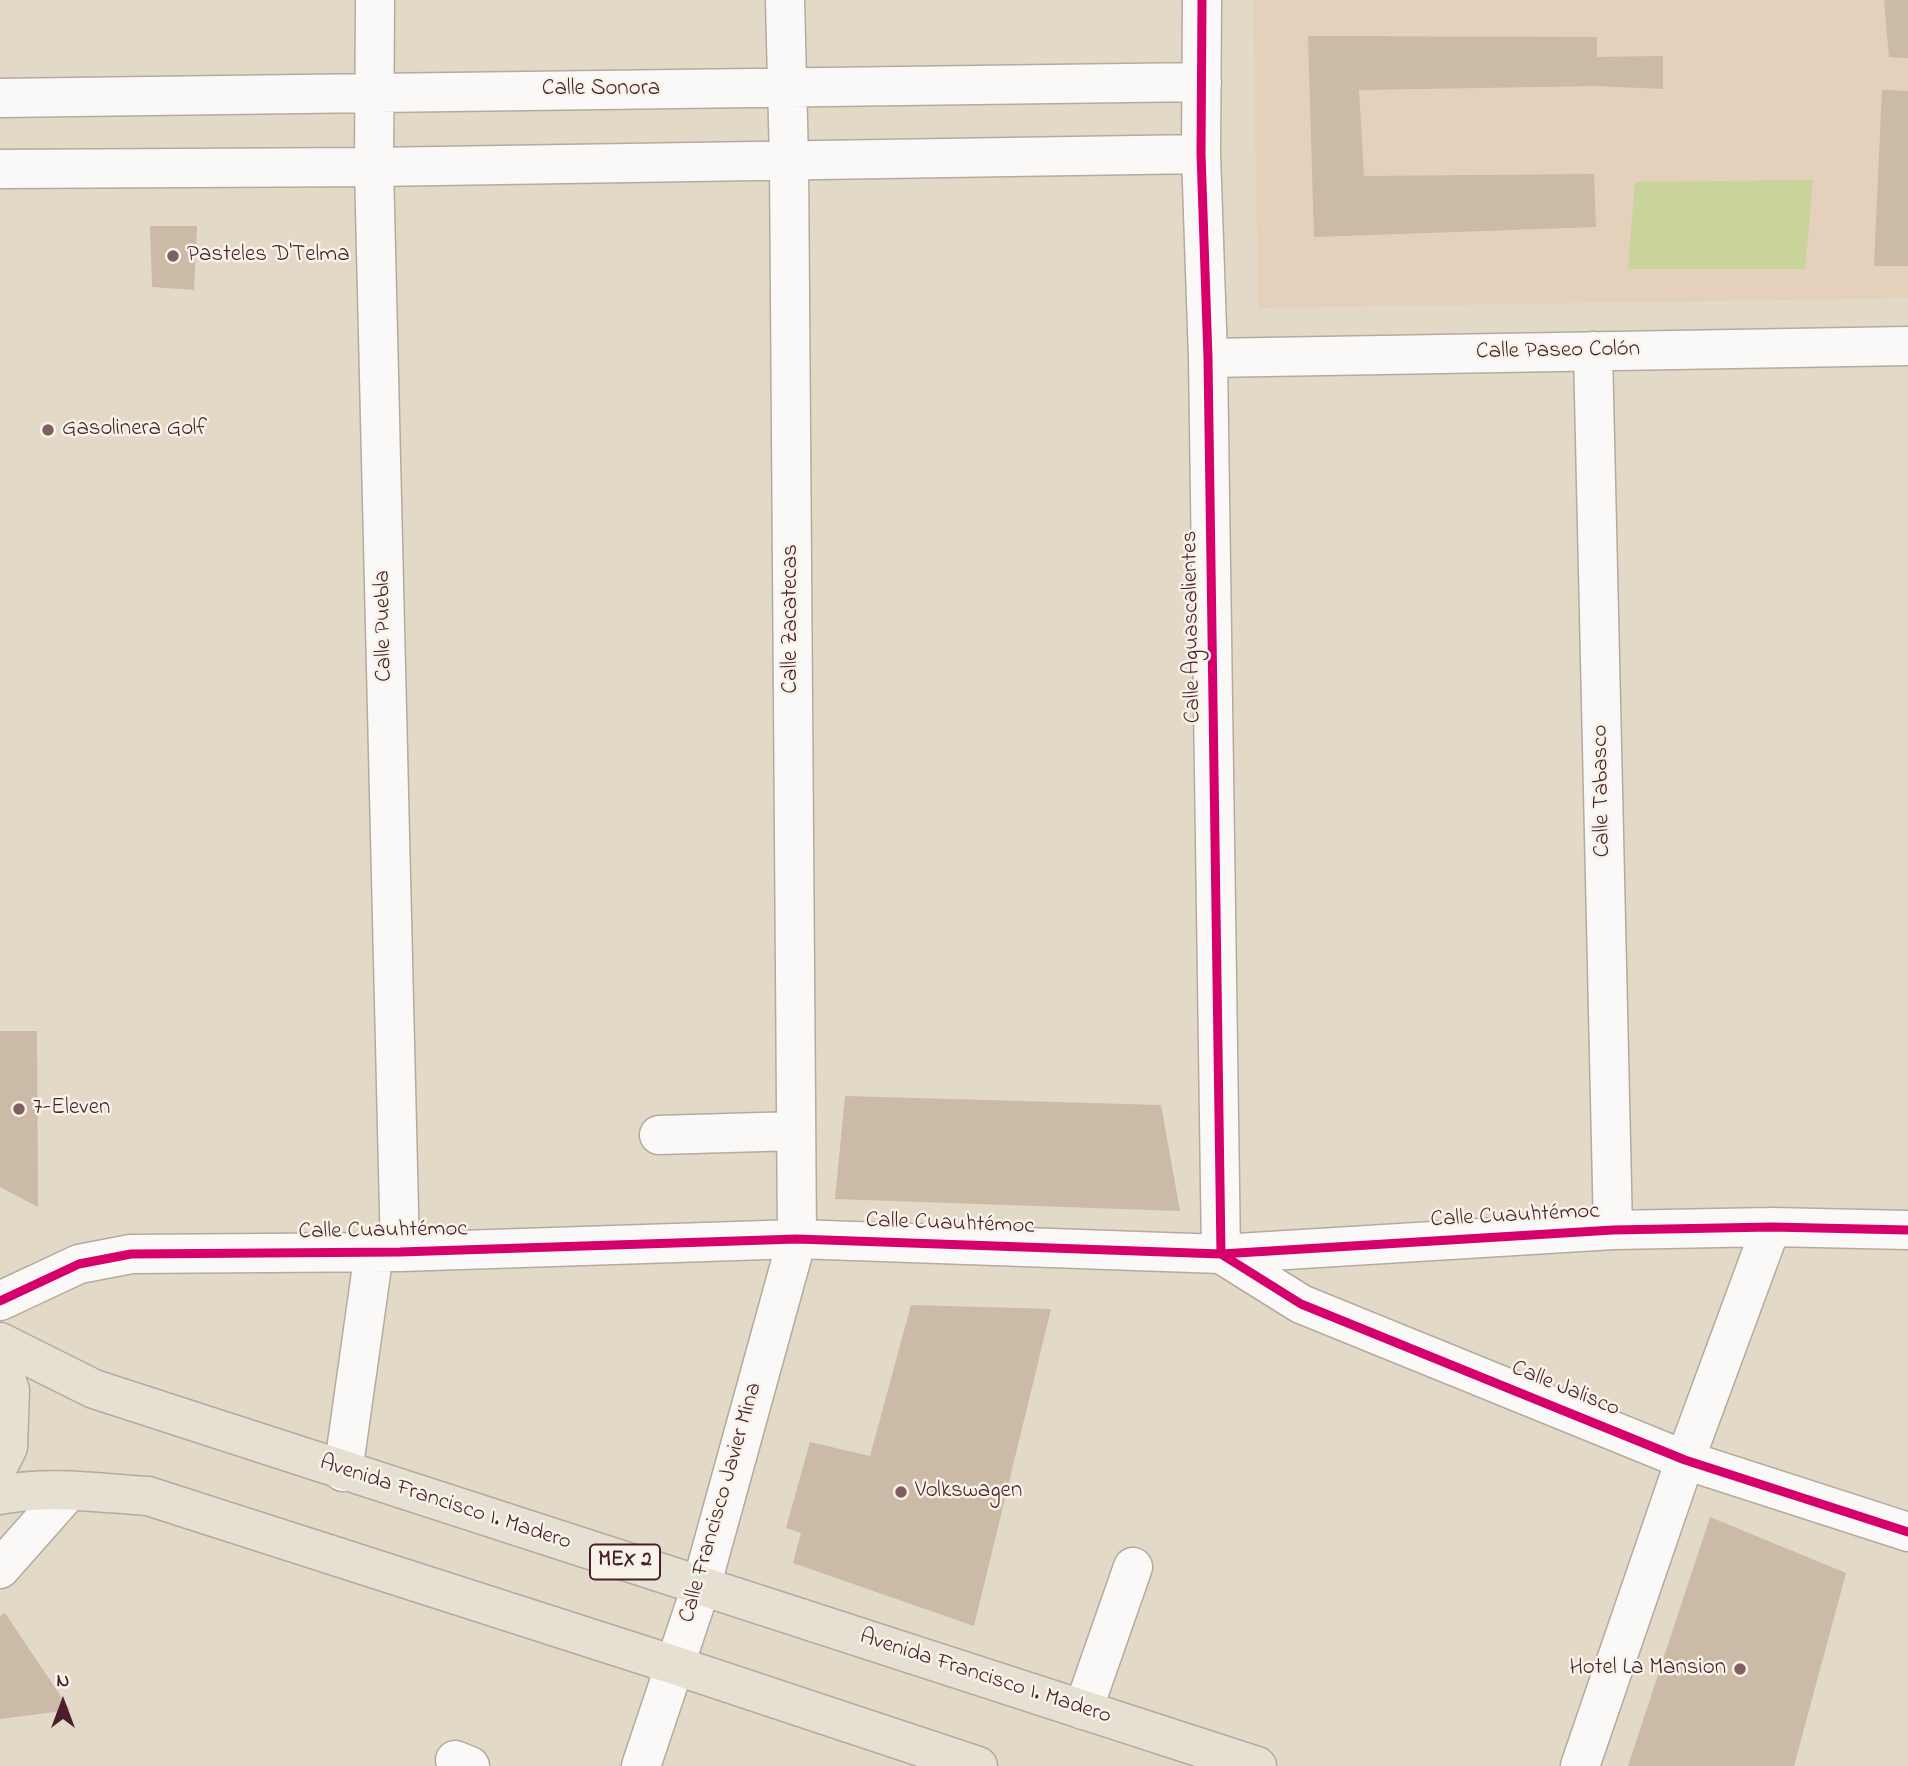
<!DOCTYPE html>
<meta charset="utf-8">
<style>
body{margin:0}
#map{position:relative;width:1908px;height:1766px;overflow:hidden;background:#e2d9c7;font-family:"Indie Flower",sans-serif}
canvas{display:block}
.north{position:absolute;left:28px;top:1668px;width:70px;height:70px;-webkit-text-stroke:5px #f7f3e8;paint-order:stroke;rotate:0deg;font-size:19px;font-weight:700;line-height:28px;text-align:center;color:#4a1f2b}
.north::after{content:'';display:block;margin:auto;width:24px;height:32px;background:#4a1f2b;clip-path:polygon(50% 0,100% 100%,50% 72%,0 100%)}
</style>
<div id="map">
<canvas width="1908" height="1766"></canvas>
<div class="north">N</div>
</div>
<script>
const context = document.querySelector('canvas').getContext('2d');
context.lineJoin = 'round';
function fillPath(path, color) { context.fillStyle = color; context.fill(path, 'evenodd'); }
function strokePath(path, color, width, dash) { context.strokeStyle = color; context.lineWidth = width; context.lineCap = dash ? 'butt' : 'round'; context.setLineDash(dash || []); context.stroke(path); }
function label(font, color, halo, rows, align = 'center') {
  context.font = font + ' "Indie Flower",sans-serif'; context.lineWidth = 5; context.setLineDash([]); context.textBaseline = 'middle'; context.strokeStyle = halo; context.fillStyle = color; for (const [text, x, y, turn = 0] of rows) {
    context.save(); context.translate(x, y); context.rotate((+turn || 0) * Math.PI / 180); context.textAlign = isNaN(turn) ? turn : align; if (halo) context.strokeText(text, 0, 0); context.fillText(text, 0, 0); context.restore();
  }
}
const built = new Path2D(`
 M1253,0H1908V298L1258,308Z`);
const green = new Path2D(`
 M1813,180L1805,269H1628L1635,182Z`);
const building = new Path2D(`
 M1884,0H1908V58L1889,57Z
 M1308,36L1597,37V57L1663,56V89L1596,86L1359,90L1364,176L1594,174L1596,227L1314,237Z
 M1882,90L1908,91V266H1874Z
 M150,226H197L194,290L152,287Z
 M0,1031H37L38,1207L0,1187Z
 M845,1096L1161,1105L1180,1211L835,1199Z
 M911,1305L1051,1309L974,1626L793,1563L801,1533L786,1528L810,1442L870,1456Z
 M1710,1517L1846,1573L1794,1766H1628Z
 M5,1613L70,1710L0,1719V1616Z`);
const minor = new Path2D(`
 M375,0L374,167L400,1252
 M1202,0L1201,154L1208,358L1221,1254L1301,1304L1685,1460L1908,1532
 M0,98C401,91 802,89 1202,82
 M0,169L374,167L1201,154
 M1593,351L1613,1230
 M1208,358L1908,346
 M659,1135L796,1131
 M0,1301L79,1264L131,1254L400,1252L797,1239L1221,1254L1613,1230L1771,1227L1908,1230
 M343,1472L374,1252
 M0,1569L69,1491
 M1083,1710L1133,1567
 M455,1760L470,1766
 M641,1766L701,1587L797,1239L789,161L785,0
 M1580,1766L1685,1460L1771,1227`);
const major = new Path2D(`
 M0,1342L94,1389L1257,1766
 M0,1363L10,1390L8,1447L0,1463
 M0,1495C48,1485 99,1493 148,1496L674,1665L978,1766`);
const cycleway = new Path2D(`
 M1202,0L1201,154L1208,358L1221,1254L1301,1304L1685,1460L1908,1532
 M0,1301L79,1264L131,1254L400,1252L797,1239L1221,1254L1613,1230L1771,1227L1908,1230`);
const markers = [
 [173,256,7,"#7f6062"],
 [48,430,7,"#7f6062"],
 [19,1109,7,"#7f6062"],
 [901,1492,7,"#7f6062"],
 [1740,1669,7,"#7f6062"]
];
const shields = [
 [625,1562,70]
];
const shieldNames = [
 ["MEX 2",625,1562]
];
const streetNames = [
 ["Calle Sonora",601,90],
 ["Calle Paseo Colón",1558,352,-1],
 ["Calle Zacatecas",792,619,-90],
 ["Calle Puebla",385,626,-91],
 ["Calle Aguascalientes",1193,627,-91],
 ["Calle Tabasco",1603,791,-91],
 ["Calle Cuauhtémoc",1515,1217,-3],
 ["Calle Cuauhtémoc",950,1225,2],
 ["Calle Cuauhtémoc",383,1232,-1],
 ["Calle Jalisco",1565,1390,22],
 ["Calle Francisco Javier Mina",722,1503,-74],
 ["Avenida Francisco I. Madero",445,1504,18],
 ["Avenida Francisco I. Madero",985,1678,18]
];
const poiNames = [
 ["Pasteles D'Telma",187,256],
 ["Gasolinera Golf",62,430],
 ["7-Eleven",33,1109],
 ["Volkswagen",915,1492],
 ["Hotel La Mansion",1726,1669,"right"]
];
fillPath(built, '#e4d0bb');
fillPath(green, '#c8d49a');
fillPath(building, '#cabaa6');
strokePath(minor, '#b4aaa0', 41);
strokePath(major, '#b4aaa0', 41);
strokePath(minor, '#fbf9f7', 38);
strokePath(major, '#e6e0d3', 38);
strokePath(cycleway, '#d6006c', 9);
for (const [x, y, r, color] of markers) { const dot = new Path2D(); dot.arc(x, y, r, 0, 2 * Math.PI); context.fillStyle = color; context.fill(dot); strokePath(dot, '#f7f3e8', 2.5); }
for (const [x, y, w] of shields) { const box = new Path2D(); box.roundRect(x - w / 2, y - 17.5, w, 35, 5); context.fillStyle = '#f7f3e8'; context.fill(box); strokePath(box, '#4a1f2b', 2); }
label('bold 21px', '#4a1f2b', null, shieldNames);
label('23px', '#4a1f2b', '#f7f3e8', streetNames);
label('23px', '#4a1f2b', '#f7f3e8', poiNames, 'left');
</script>
